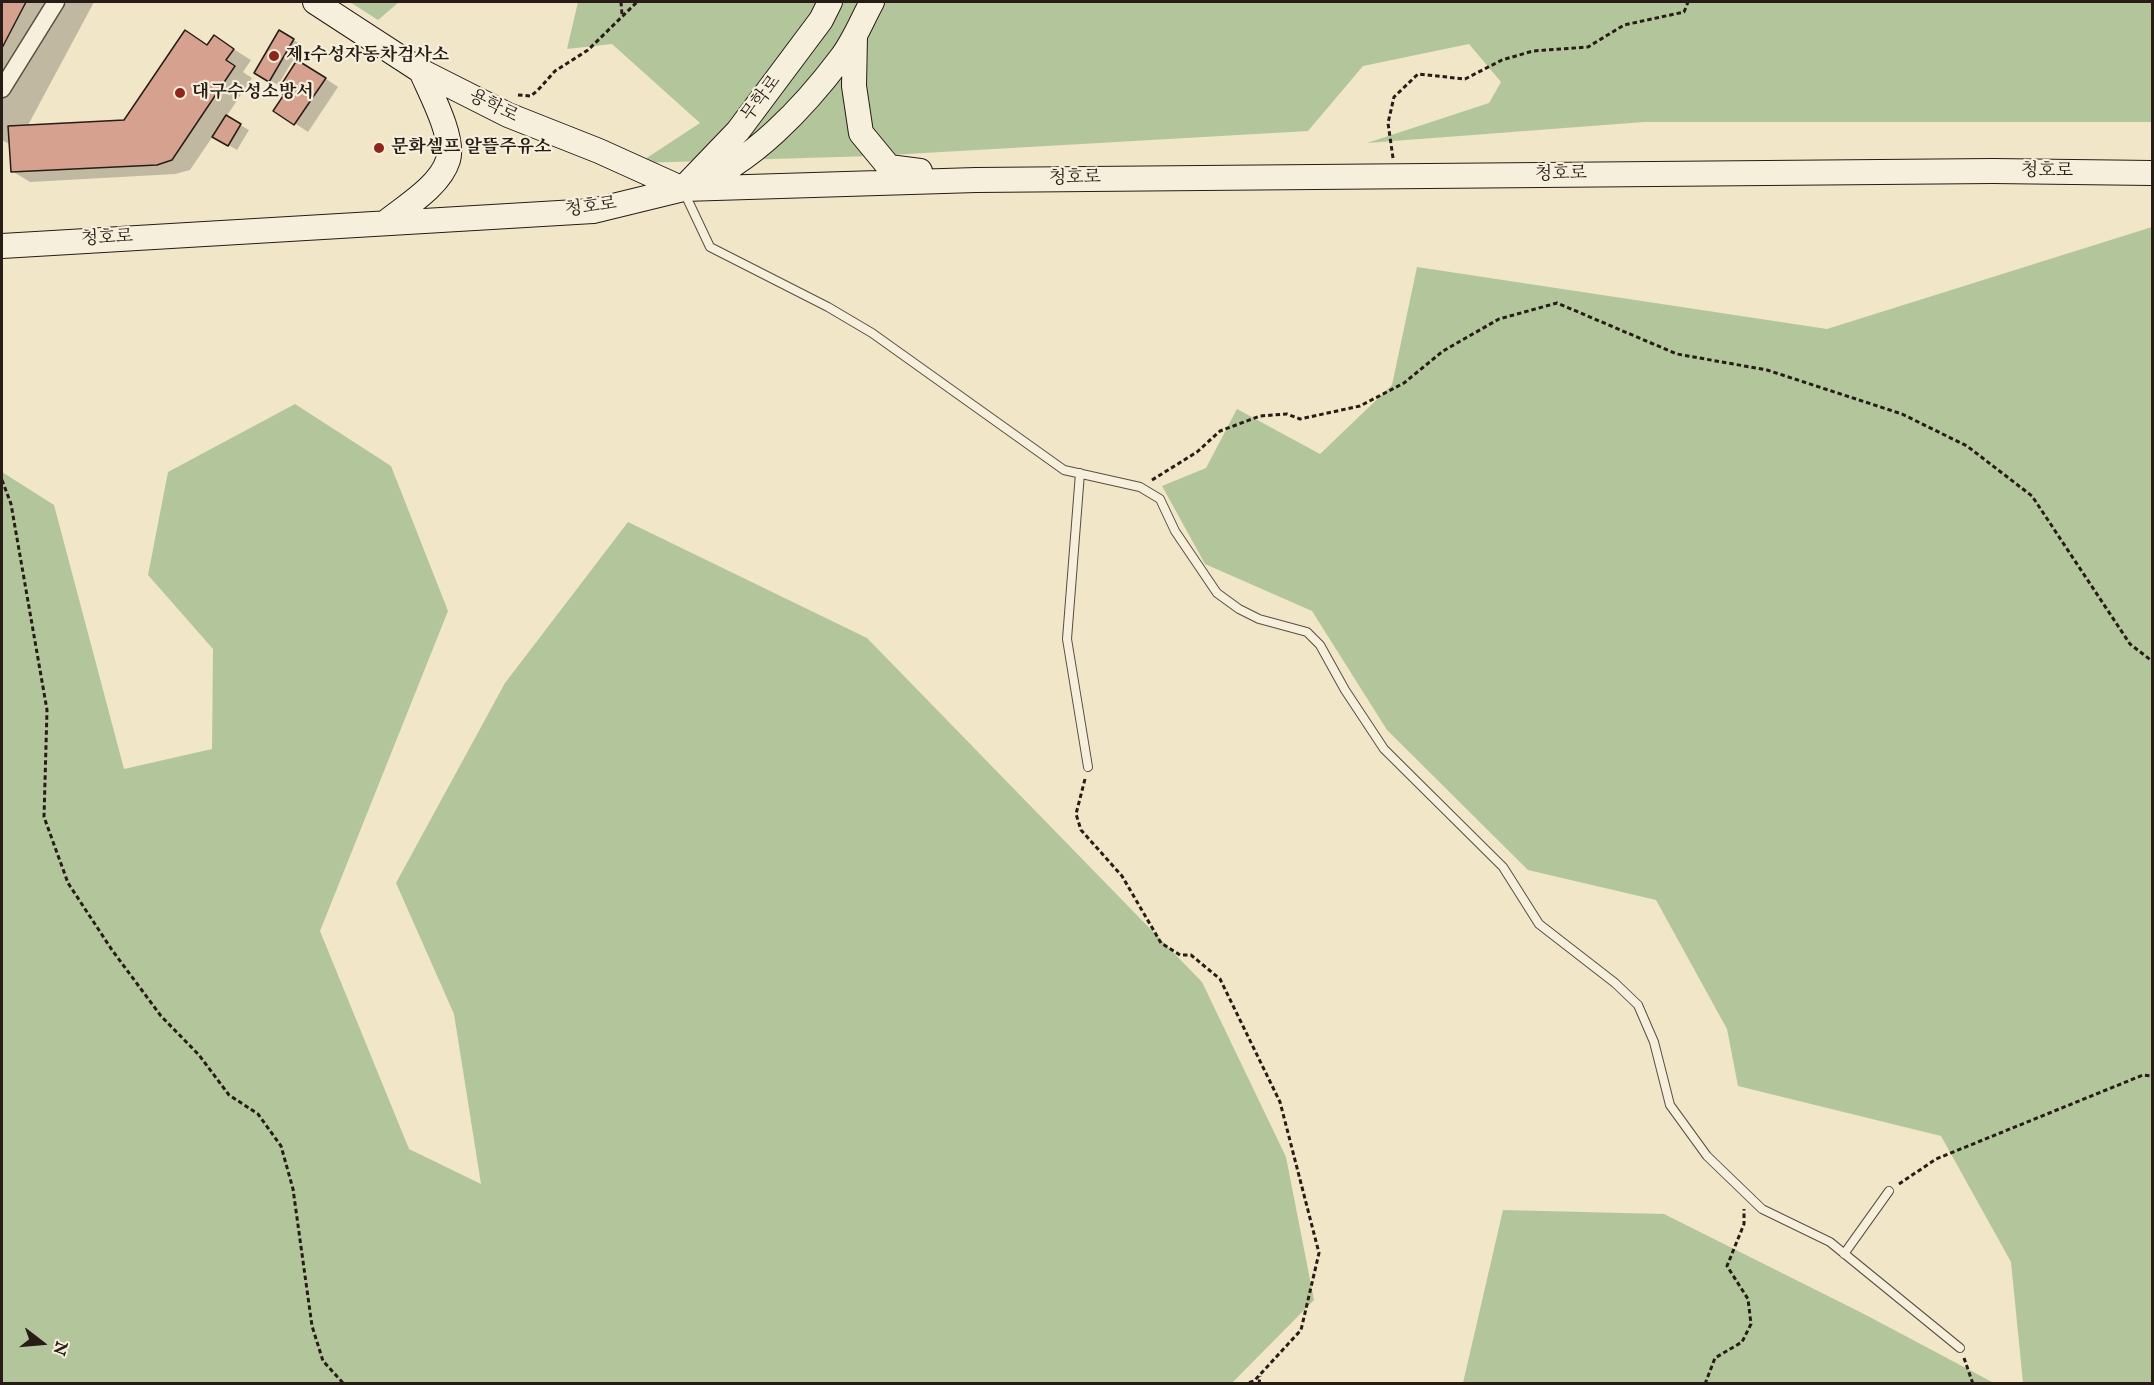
<!DOCTYPE html>
<meta charset="utf-8">
<style>
body{margin:0}
#map{position:relative;width:2154px;height:1385px;overflow:hidden;background:#f1e6c8;font-family:"IM FELL English",serif}
canvas{display:block}
.frame{position:absolute;inset:0;border:3px solid #271c16;pointer-events:none}
.north{position:absolute;left:12px;top:1313px;width:60px;height:60px;-webkit-text-stroke:4px #f6efdb;paint-order:stroke;rotate:106deg;font-size:16px;font-weight:700;line-height:24px;text-align:center;color:#271c16}
.north::after{content:'';display:block;margin:auto;width:21px;height:27px;background:#271c16;clip-path:polygon(50% 0,100% 100%,50% 72%,0 100%)}
</style>
<div id="map">
<canvas width="2154" height="1385"></canvas>
<div class="frame"></div>
<div class="north">N</div>
</div>
<script>
const context = document.querySelector('canvas').getContext('2d');
context.lineJoin = 'round';
function fillPath(path, color) { context.fillStyle = color; context.fill(path, 'evenodd'); }
function strokePath(path, color, width, dash) { context.strokeStyle = color; context.lineWidth = width; context.lineCap = dash ? 'butt' : 'round'; context.setLineDash(dash || []); context.stroke(path); }
function label(font, color, halo, rows, align = 'center') {
  context.font = font + ' "IM FELL English","Noto Serif KR",serif'; context.lineWidth = 4.5; context.setLineDash([]); context.textBaseline = 'middle'; context.strokeStyle = halo; context.fillStyle = color; for (const [text, x, y, turn = 0] of rows) {
    context.save(); context.translate(x, y); context.rotate((+turn || 0) * Math.PI / 180); context.textAlign = isNaN(turn) ? turn : align; if (halo) context.strokeText(text, 0, 0); context.fillText(text, 0, 0); context.restore();
  }
}
const green = new Path2D(`
 M350,2H399L378,20Z
 M578,2H2152V122H1644L1367,143L1489,103L1501,82L1469,44L1363,66L1308,131L872,156L639,163L700,123L612,44L567,49Z
 M2152,227V1383H2023L2011,1262L1941,1136L1738,1086L1727,1029L1656,900L1528,870L1387,730L1312,611L1205,564L1162,486L1206,468L1237,409L1320,454L1392,385L1417,267L1827,329Z
 M295,404L391,466L448,611L320,931L409,1149L481,1184L454,1014L396,883L505,683L628,522L867,638L1202,982L1286,1157L1314,1300L1232,1383H3L2,472L54,505L124,769L212,749L213,649L148,575L168,472Z
 M1503,1210L1664,1214L1864,1314L1994,1383H1463Z`);
const shadow = new Path2D(`
 M2,2H94L27,127L125,122L185,32L208,45L214,37L251,60L243,72L252,78L226,117L249,130L237,150L213,136L190,170L175,174L30,182L12,171L11,145L2,140Z
 M280,32L302,45L278,85L256,72Z
 M311,69L338,87L308,132L275,110Z`);
const building = new Path2D(`
 M2,2H26L2,48Z
 M185,30L207,45L214,35L234,49L226,60L235,66L172,160L157,165L11,172L8,126L124,120Z
 M279,30L294,39L269,82L254,73Z
 M297,60L326,78L294,125L273,111L283,96L281,85Z
 M226,115L241,124L228,146L212,137Z`);
const path = new Path2D(`
 M621,2L622,15
 M518,95L531,96L538,90L555,71L588,50L637,2
 M1393,158L1388,123L1394,97L1418,74L1465,79L1502,60L1533,51L1588,47L1624,25L1684,12L1688,2
 M2,480L11,504L47,710L44,817L68,883L112,950L161,1016L199,1055L229,1095L258,1114L281,1146L293,1189L312,1326L323,1361L344,1384
 M1152,480L1197,452L1220,431L1260,416L1287,414L1300,419L1360,406L1404,383L1443,351L1499,319L1557,303L1677,354L1767,370L1902,414L1967,446L2032,496L2130,644L2152,661
 M1085,779L1076,814L1081,830L1122,876L1161,943L1180,955H1191L1220,979L1280,1102L1319,1253L1301,1330L1254,1381L1244,1384
 M1899,1184L1936,1159L2143,1075L2152,1076
 M1964,1358L1973,1384
 M1259,1384L1260,1376
 M1705,1384L1715,1358L1742,1342L1751,1324L1748,1299L1727,1266L1744,1224V1209`);
const service = new Path2D(`
 M684,192L710,247L828,307L872,333L1064,470L1140,487L1160,499L1175,531L1217,593L1239,609L1259,619L1307,632L1320,645L1345,690L1384,749L1503,867L1539,924L1615,983L1638,1005L1654,1042L1670,1105L1707,1156L1762,1209L1830,1242L1960,1348
 M1080,473L1067,639L1088,767
 M1844,1254L1889,1191`);
const minor = new Path2D(`
 M2,89L56,2`);
const secondary = new Path2D(`
 M315,2L421,71L508,115L599,151L683,189
 M855,36L854,86L861,133L889,167L920,171
 M689,182L738,131L821,20L830,2
 M694,185C751,164 805,106 841,58C854,41 862,20 872,2
 M386,222C406,206 440,186 448,160C455,138 430,92 421,71
 M2,246L593,211L683,189L976,180L1993,171L2152,173`);
const markers = [
 [274,56,6,"#8f2418"],
 [180,93,6,"#8f2418"],
 [379,148,6,"#8f2418"]
];
const poiNames = [
 ["제1수성자동차검사소",286,56],
 ["대구수성소방서",192,93],
 ["문화셀프 알뜰주유소",391,148]
];
const streetNames = [
 ["무학로",762,99,-53],
 ["용학로",493,107,26],
 ["청호로",2047,172,1],
 ["청호로",1561,175,-1],
 ["청호로",1075,179,-1],
 ["청호로",591,208,-8],
 ["청호로",107,239,-3]
];
fillPath(green, '#b3c69b');
fillPath(shadow, '#0003');
fillPath(building, '#d7a190');
strokePath(building, '#271c16', 1.5);
strokePath(service, '#5a4e42', 10);
strokePath(minor, '#5a4e42', 19);
strokePath(secondary, '#271c16', 26);
strokePath(path, '#271c16', 3, [4.5, 3]);
strokePath(service, '#f6efdb', 8);
strokePath(minor, '#f6efdb', 16);
strokePath(secondary, '#f6efdb', 24);
for (const [x, y, r, color] of markers) { const dot = new Path2D(); dot.arc(x, y, r, 0, 2 * Math.PI); context.fillStyle = color; context.fill(dot); strokePath(dot, '#f6efdb', 2); }
label('bold 18px', '#271c16', '#f6efdb', poiNames, 'left');
label('18px', '#271c16', '#f6efdb', streetNames);
</script>
